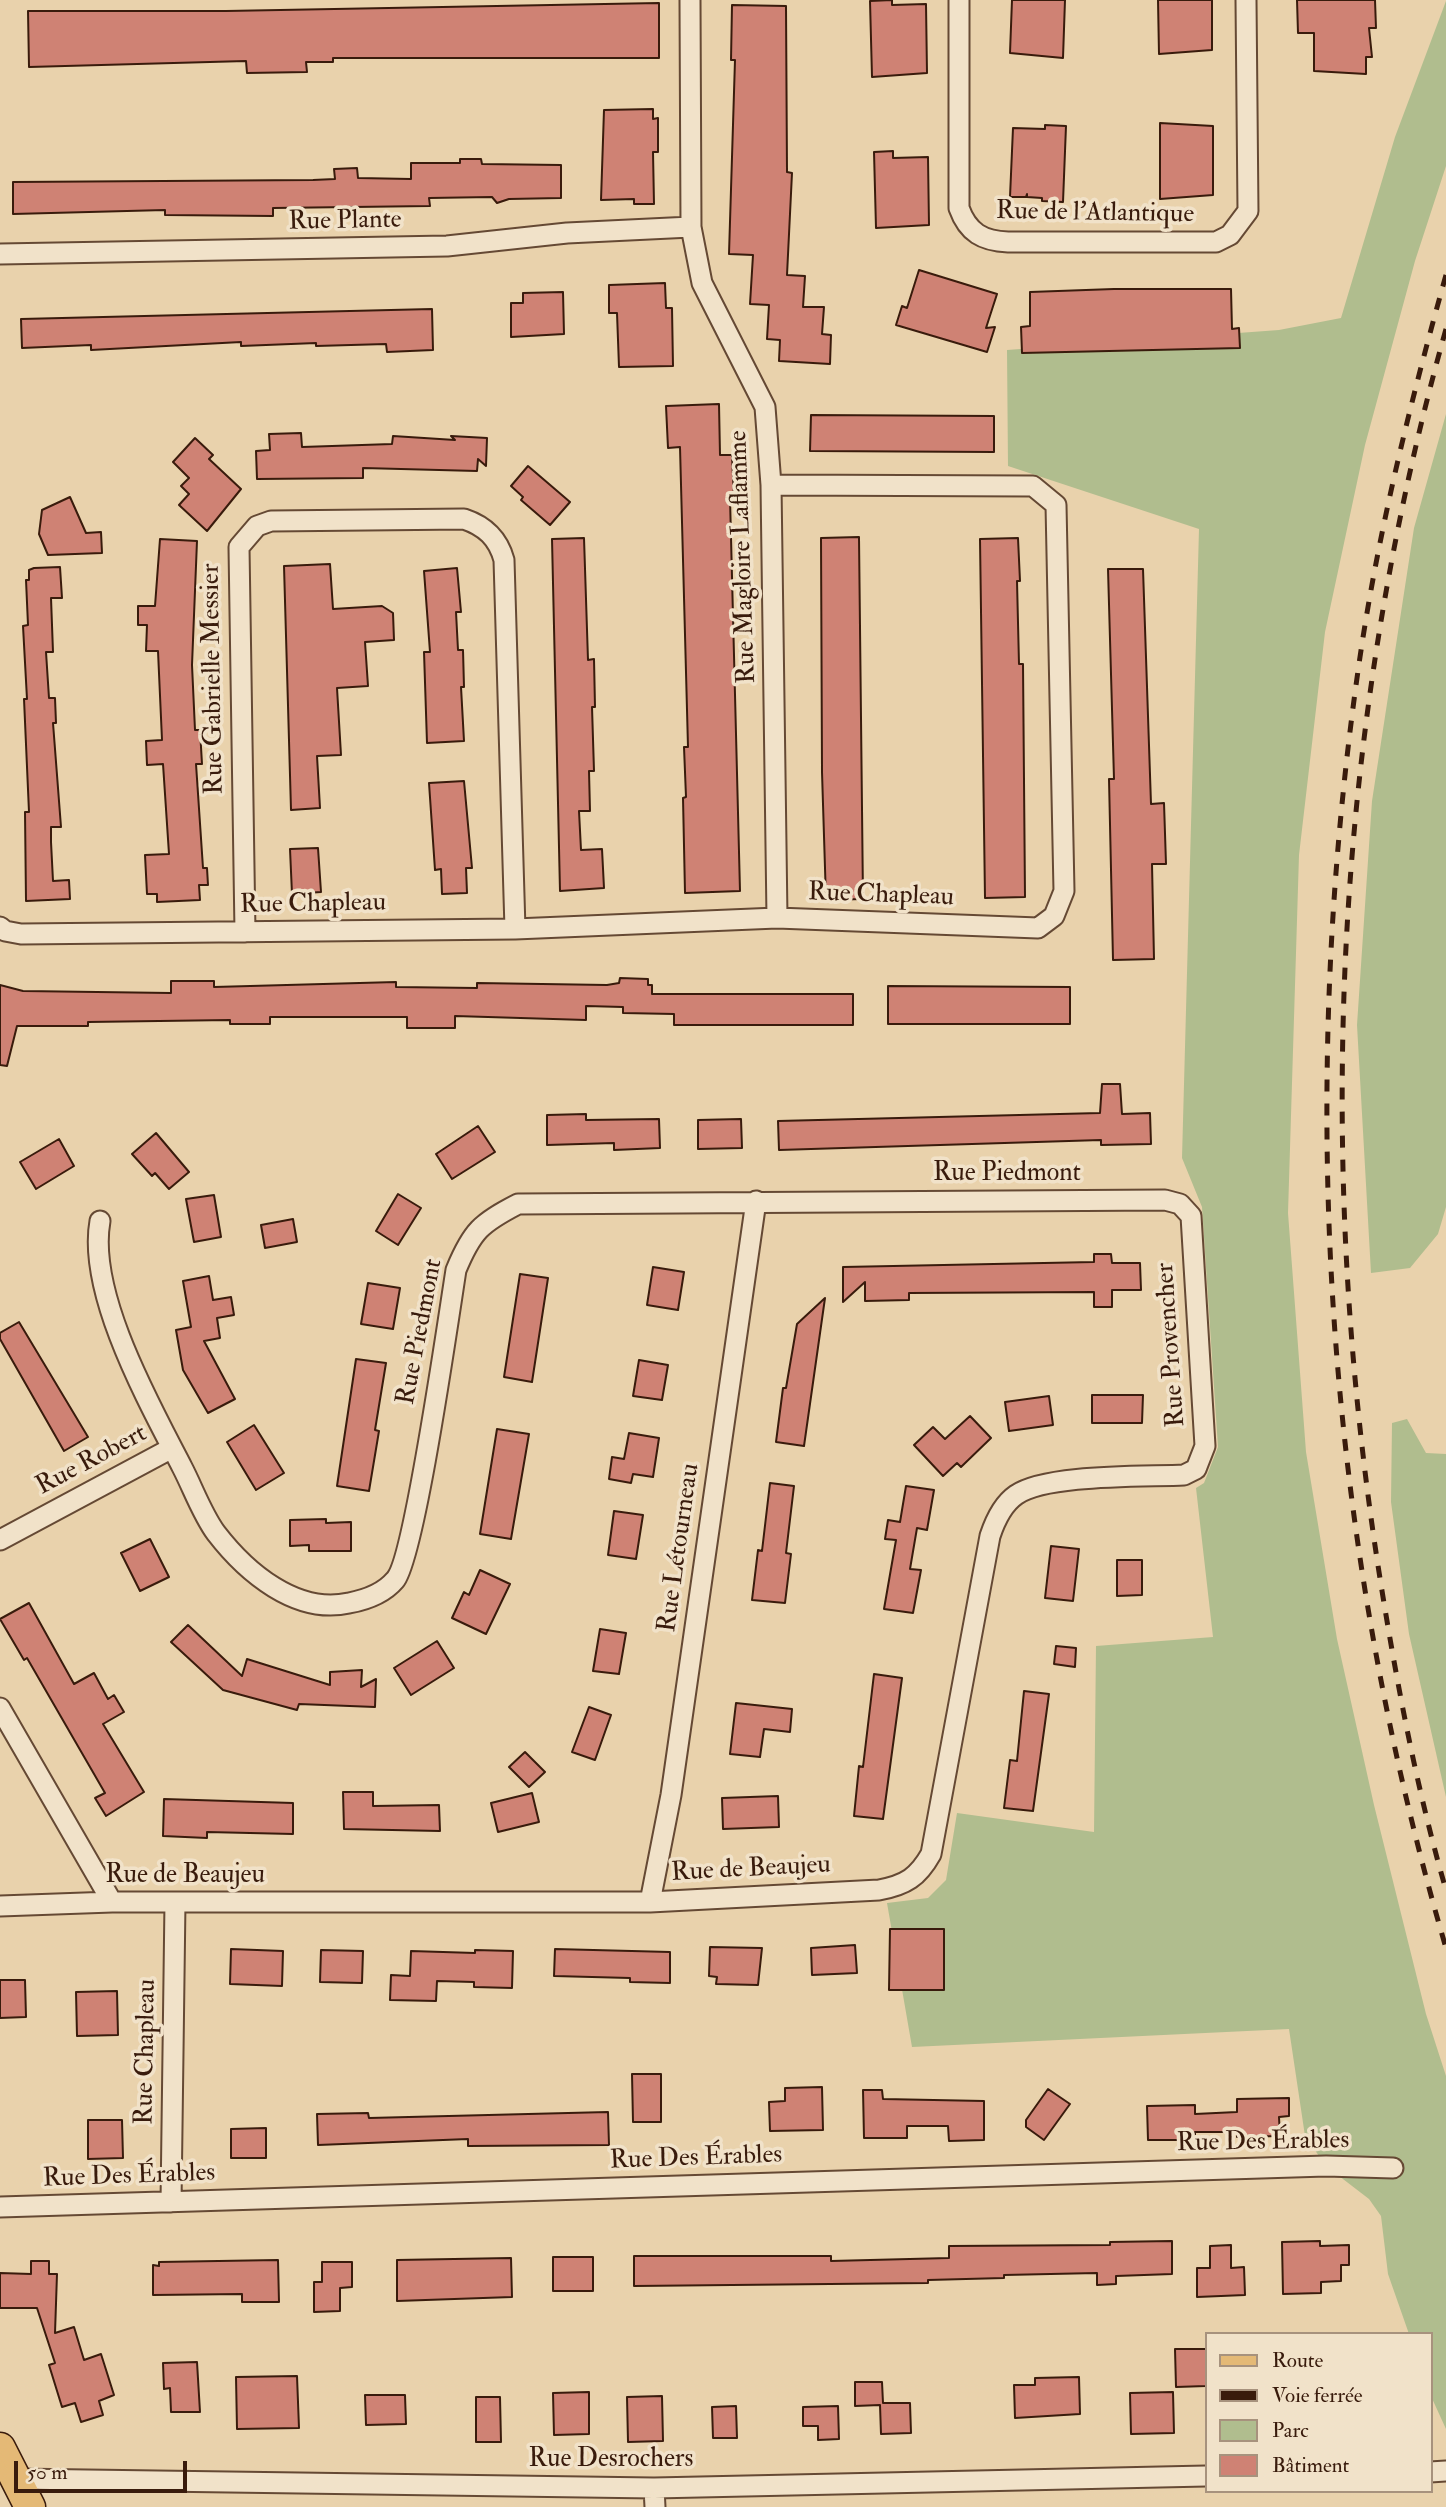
<!DOCTYPE html>
<meta charset="utf-8">
<style>
body{margin:0}
#map{position:relative;width:1446px;height:2507px;overflow:hidden;background:#e9d2ac;font-family:"IM FELL Double Pica",serif}
canvas{display:block}
.legend{position:absolute;left:1205px;top:2332px;width:228px;height:161px;box-sizing:border-box;background:#f1e2c9;border:2px solid #a7927d;margin:0;padding:9px 12px;list-style:none;font-size:21px;color:#391b0c}
.legend li{display:flex;align-items:center;gap:14px;height:35px}
.legend b{width:35px;border:2px solid #a7927d}
.scale{position:absolute;left:14px;top:2461px;width:173px;height:32px;box-sizing:border-box;border:4px solid #391b0c;border-top:0;padding-left:9px;font-size:21px;line-height:24px;white-space:nowrap;color:#391b0c;-webkit-text-stroke:5px #f1e2c9;paint-order:stroke}
</style>
<div id="map">
<canvas width="1446" height="2507"></canvas>
<ul class="legend">
<li><b style="height:9px;background:#e4b976"></b>Route</li>
<li><b style="height:9px;background:#391b0c"></b>Voie ferrée</li>
<li><b style="height:19px;background:#b0bd8e"></b>Parc</li>
<li><b style="height:19px;background:#cf8274"></b>Bâtiment</li>
</ul>
<div class="scale">50 m</div>
</div>
<script>
const context = document.querySelector('canvas').getContext('2d');
context.lineJoin = 'round';
function fillPath(path, color) { context.fillStyle = color; context.fill(path, 'evenodd'); }
function strokePath(path, color, width, dash) { context.strokeStyle = color; context.lineWidth = width; context.lineCap = dash ? 'butt' : 'round'; context.setLineDash(dash || []); context.stroke(path); }
function label(font, color, halo, rows, align = 'center') {
  context.font = font + ' "IM FELL Double Pica",serif'; context.lineWidth = 7; context.setLineDash([]); context.textBaseline = 'middle'; context.strokeStyle = halo; context.fillStyle = color; for (const [text, x, y, turn = 0] of rows) {
    context.save(); context.translate(x, y); context.rotate((+turn || 0) * Math.PI / 180); context.textAlign = isNaN(turn) ? turn : align; if (halo) context.strokeText(text, 0, 0); context.fillText(text, 0, 0); context.restore();
  }
}
const green = new Path2D(`
 M1446,1V166L1415,261L1365,445L1325,632L1299,855L1288,1213L1306,1452L1337,1639L1374,1805L1426,2014L1446,2076V2429L1430,2394V2334H1409L1388,2274L1381,2216L1369,2199L1326,2166L1305,2136L1289,2029L912,2047L887,1903L928,1898L946,1880L957,1813L1094,1832L1096,1646L1213,1637L1196,1488L1204,1483L1218,1447L1202,1207L1182,1158L1199,529L1008,466L1007,350L1279,330L1341,318L1395,137Z
 M1446,414V1207L1438,1234L1410,1268L1371,1273L1357,1025L1372,801L1414,528Z
 M1407,1419L1426,1453L1446,1454V1797L1409,1634L1391,1502L1392,1423Z`);
const building = new Path2D(`
 M892,0V5L926,4L927,73L872,77L870,1Z
 M1012,0H1065L1063,58L1010,53Z
 M1158,0H1212V50L1159,54Z
 M1297,0H1375L1376,28H1369L1372,57H1366V74L1314,71V33H1298Z
 M659,3V58H333V62H306L307,72L247,73L246,61L29,67L28,11H226Z
 M732,5L786,6L787,172L792,173L787,275L805,276L803,307H824L822,334L831,335L830,364L779,361L780,340L767,339L769,305L750,304L753,255L729,254L735,60H731Z
 M653,109V119L658,118V152H653L654,204H634V199L601,200L604,110Z
 M1160,123L1213,126V195L1160,199Z
 M1045,125L1066,126L1063,202L1042,201V198L1027,197V194L1026,197H1010L1013,128L1045,129Z
 M893,151V158L928,157L929,225L876,228L874,152Z
 M460,159H481L482,164L561,165V198L509,199L497,203L492,197L429,198L430,206L273,208V216L165,215V210L13,214V182L313,180L335,179L334,169L357,168L358,178L411,179V163H460Z
 M919,270L997,294L986,328L995,327L987,352L896,325L902,306L907,308Z
 M665,283L666,308H672L673,366L619,367L617,313H609V285Z
 M1114,289H1231L1232,329L1239,328L1240,348L1022,353L1021,327L1030,326V292Z
 M563,292L564,334L511,337V303H523V293Z
 M432,309L433,350L387,352L386,344L316,346V343L241,346V342L91,350V345L22,348L21,319Z
 M719,404L720,455H732L734,498H730L740,891L685,893L683,798L686,797L684,747H688L680,447L668,448L666,406Z
 M811,415L994,416V452L810,451Z
 M301,433L302,447L392,444L393,436L455,440L451,436L487,438L486,466L478,459L477,471L363,468V478L257,479L256,451L270,450L269,434Z
 M195,438L213,455L209,459L241,489L207,531L179,505L189,494L181,486L189,478L173,462Z
 M528,466L570,502L550,525L521,500L523,497L511,486Z
 M70,497L86,533L101,532L102,553L48,555L39,534L42,510Z
 M859,537L863,899L826,900L822,772L821,538Z
 M584,538L588,660L594,659L595,707H592L594,771H589L590,811H579L581,850L602,849L604,888L560,891L552,539Z
 M1018,538L1020,581H1017L1019,664H1023L1025,897L985,898L980,539Z
 M160,539L197,541L192,665L195,730H200L202,764H196L203,868H207L208,885H199L200,900L157,902V894H147L145,855L169,854L163,764L147,765L146,741L162,740L158,651H146L147,625H138V606H155Z
 M330,564L333,609L382,606L393,613L394,640L365,642L368,686L337,688L341,755L317,756L320,808L291,810L284,566Z
 M60,567L62,598H51L53,652H46L49,698H55L56,723H53L61,827H51V842L53,881L69,880L70,899L26,901L25,812H29L24,699H27L23,626L28,625L26,580H29V570L34,568Z
 M457,568L461,612H456L458,650H463L464,687H461L464,741L427,743L424,652H430L424,571Z
 M1108,569H1143L1151,804L1164,803L1166,864H1152L1154,959L1113,960L1109,779H1114Z
 M464,781L472,868H466L467,893L442,894L441,869L435,870L429,783Z
 M318,848L321,892L292,894L290,849Z
 M620,978L648,979V985H652V994H853V1025H674V1014L623,1013V1007L586,1006V1020L455,1016V1028H407V1017H270V1024H230V1020L88,1022V1026H17L7,1066L0,1065V985L23,991L171,993V981H214V987L396,982V987L477,988V983L607,985L619,983Z
 M888,986L1070,987V1024H888Z
 M1102,1084H1120L1122,1114L1150,1113L1151,1144L1101,1145V1140L779,1150L778,1121L1100,1113Z
 M586,1114V1120L659,1119L660,1148L614,1150V1143L547,1145V1115Z
 M741,1119L742,1148L698,1149V1120Z
 M478,1126L495,1152L452,1179L436,1154Z
 M156,1133L189,1172L169,1189L155,1173L152,1176L132,1154Z
 M59,1139L74,1166L36,1189L20,1162Z
 M398,1194L421,1208L398,1245L376,1231Z
 M214,1195L221,1237L194,1242L186,1199Z
 M293,1219L297,1242L265,1248L261,1225Z
 M1094,1254H1111L1112,1263H1140L1141,1290H1112V1307H1094V1292L909,1293V1300L865,1301V1282L843,1302V1267L1094,1262Z
 M653,1267L684,1272L678,1310L647,1305Z
 M520,1274L548,1278L532,1382L504,1377Z
 M209,1276L213,1300L231,1297L234,1315L217,1318L220,1338L204,1341L235,1399L208,1413L183,1370L176,1330L191,1327L183,1281Z
 M368,1283L400,1288L393,1329L361,1324Z
 M825,1298L804,1446L776,1442L783,1388H786L797,1324Z
 M19,1322L88,1437L64,1451L0,1339V1333Z
 M356,1359L386,1363L375,1430L379,1431L369,1491L337,1486Z
 M639,1360L668,1365L662,1400L633,1396Z
 M1092,1395H1143L1142,1423H1092Z
 M1049,1396L1053,1425L1009,1431L1005,1402Z
 M970,1416L991,1438L961,1467L957,1463L943,1476L914,1445L933,1427L945,1439Z
 M254,1425L284,1473L256,1490L227,1442Z
 M497,1429L529,1434L511,1539L480,1534Z
 M629,1433L659,1438L653,1477L633,1474L631,1483L609,1479L612,1457L624,1459Z
 M770,1483L794,1486L786,1553L791,1554L785,1603L752,1600L758,1550L762,1551Z
 M906,1486L934,1490L927,1530L917,1528L910,1569L921,1570L913,1613L884,1609L896,1540L885,1539L888,1520L900,1522Z
 M614,1511L643,1515L636,1559L608,1555Z
 M326,1519V1523L351,1522V1551H309V1545L290,1546V1520Z
 M150,1539L169,1577L140,1591L121,1553Z
 M1051,1546L1079,1549L1073,1601L1045,1598Z
 M1117,1560H1142V1595L1117,1596Z
 M480,1570L510,1584L486,1634L452,1618L464,1592L469,1595Z
 M29,1603L74,1684L94,1673L108,1699L114,1695L124,1712L103,1724L144,1792L106,1816L95,1798L105,1793L27,1658L24,1660L0,1619Z
 M188,1625L242,1676L247,1659L330,1685V1672L362,1670L361,1687L376,1679L375,1707L299,1704L297,1710L223,1690L171,1642Z
 M600,1629L626,1633L619,1674L593,1671Z
 M437,1641L454,1668L411,1695L394,1668Z
 M1056,1646L1076,1648L1075,1667L1054,1664Z
 M874,1674L902,1678L883,1819L854,1816L859,1766L863,1767Z
 M1024,1691L1049,1694L1033,1811L1004,1808L1010,1760L1017,1761Z
 M736,1703L792,1709L790,1732L764,1729L760,1757L730,1754Z
 M589,1707L611,1715L595,1760L572,1752Z
 M525,1752L545,1772L529,1787L509,1767Z
 M343,1792H373V1806L439,1805L440,1831L344,1829Z
 M532,1793L539,1822L498,1832L491,1803Z
 M778,1796L779,1827L723,1829L722,1798Z
 M164,1799L293,1803V1834L207,1832V1838L163,1836Z
 M890,1929H944V1990H889Z
 M855,1945L857,1973L812,1975L811,1948Z
 M710,1947L762,1948L758,1985L716,1984L717,1977L709,1976Z
 M231,1949L283,1951L282,1986L230,1984Z
 M555,1949L670,1952V1983L630,1982V1978L554,1976Z
 M321,1950L363,1951L362,1983L320,1982Z
 M475,1950L513,1951L512,1988L474,1987V1982L437,1981L436,2001L390,2000L391,1975L410,1976L411,1951L475,1953Z
 M0,1980H25L26,2017L0,2018Z
 M117,1991L118,2035L77,2036L76,1992Z
 M632,2074H661V2122H633Z
 M822,2087L823,2130L770,2131L769,2102L785,2101V2088Z
 M1048,2089L1070,2104L1044,2140L1026,2127V2120Z
 M863,2090H882L883,2099L984,2101V2140L949,2141L948,2126H907V2138H864Z
 M1289,2098V2116L1279,2117L1280,2136L1237,2137V2132H1195V2140H1148L1147,2106L1195,2105V2114L1237,2112V2099Z
 M608,2112L609,2145L468,2146V2139L318,2145L317,2114L368,2113L369,2118Z
 M88,2120H122L123,2158L88,2159Z
 M266,2128V2158H231V2129Z
 M1172,2241V2274L1116,2276V2284L1097,2285V2273L1004,2275V2278L928,2280V2283L634,2286V2256H831V2261L949,2258V2246L1110,2245V2242Z
 M1320,2241V2246L1349,2245V2265H1341V2281L1321,2282V2293L1283,2294L1282,2242Z
 M1231,2245V2268L1244,2267L1245,2295L1197,2297V2268H1210V2246Z
 M553,2257H593V2291H553Z
 M511,2258L512,2297L397,2301V2260Z
 M278,2260L279,2302H242V2294L153,2295V2265L159,2266V2262Z
 M31,2261H49V2274H57L55,2333L74,2327L84,2360L101,2354L114,2395L99,2401L103,2415L81,2422L75,2403L62,2407L49,2365L55,2363L37,2308H0V2273L31,2274Z
 M322,2262H352V2287L340,2288V2311L314,2312V2282H322Z
 M1175,2349H1206V2386L1176,2387Z
 M197,2362L200,2412H171L170,2388L164,2389L163,2363Z
 M297,2376L299,2428L237,2429L236,2377Z
 M1079,2377L1080,2414L1015,2418L1014,2385H1035V2378Z
 M855,2382H882L883,2403H910L911,2433L881,2434L880,2405L855,2406Z
 M589,2392V2434L554,2435L553,2393Z
 M1173,2392L1174,2433L1131,2434L1130,2393Z
 M365,2395H405L406,2424L366,2425Z
 M662,2396L663,2441L628,2442L627,2397Z
 M476,2397H500L501,2442H476Z
 M736,2406L737,2438H713L712,2407Z
 M838,2406L839,2439L818,2440V2426H803V2407Z`);
const street = new Path2D(`
 M690,0L691,227L702,283L765,407L771,485L777,918
 M959,0V208C968,233 983,241 1008,242H1216L1230,235L1248,211L1246,0
 M0,254L447,246L567,233L691,227
 M0,927L5,931L21,934L515,929L777,918L1038,928L1054,916L1064,891L1056,505L1033,486L771,485
 M245,932L239,547L257,526L271,521L464,519C485,526 498,538 504,560L515,929
 M0,1540L172,1448
 M0,1708L112,1902
 M650,1902L671,1795L756,1201
 M0,1906L112,1902H650L879,1890C906,1885 918,1877 931,1854L990,1536C995,1521 1003,1504 1016,1495C1046,1474 1144,1477 1184,1475L1196,1469L1205,1446L1191,1216L1180,1204L1165,1200L518,1204C481,1223 472,1231 456,1270C449,1314 414,1560 395,1580C384,1593 365,1600 349,1603C296,1615 246,1572 216,1533C202,1514 193,1488 182,1467C149,1403 87,1293 100,1221
 M171,2202L175,1902
 M0,2207L1326,2166L1393,2168
 M1430,2472L1446,2471
 M16,2479L654,2488L1206,2476
 M654,2488L655,2507`);
const primary = new Path2D(`
 M0,2448L30,2507`);
const rail = new Path2D(`
 M1446,275C1411,400 1379,528 1360,657C1297,1088 1323,1530 1446,1948
 M1446,329C1330,741 1314,1182 1384,1603C1400,1700 1419,1797 1446,1890`);
const streetNames = [
 ["Rue de l'Atlantique",1095,214,1],
 ["Rue Plante",345,222,-1],
 ["Rue Magloire Laflamme",744,557,-92],
 ["Rue Gabrielle Messier",214,679,-91],
 ["Rue Chapleau",881,896,2],
 ["Rue Chapleau",313,905,-1],
 ["Rue Piedmont",1007,1174],
 ["Rue Piedmont",421,1332,-79],
 ["Rue Provencher",1172,1345,-94],
 ["Rue Robert",92,1461,-28],
 ["Rue Létourneau",680,1548,-82],
 ["Rue de Beaujeu",751,1870,-3],
 ["Rue de Beaujeu",185,1876],
 ["Rue Chapleau",147,2052,-89],
 ["Rue Des Érables",1263,2143,-1],
 ["Rue Des Érables",696,2159,-2],
 ["Rue Des Érables",129,2177,-2],
 ["Rue Desrochers",611,2460]
];
fillPath(green, '#b0bd8e');
fillPath(building, '#cf8274');
strokePath(building, '#391b0c', 2);
strokePath(street, '#654934', 23);
strokePath(primary, '#391b0c', 33);
strokePath(street, '#f1e2c9', 19);
strokePath(primary, '#e4b976', 30);
strokePath(rail, '#391b0c', 5, [12, 12]);
label('26px', '#391b0c', '#f1e2c9', streetNames);
</script>
